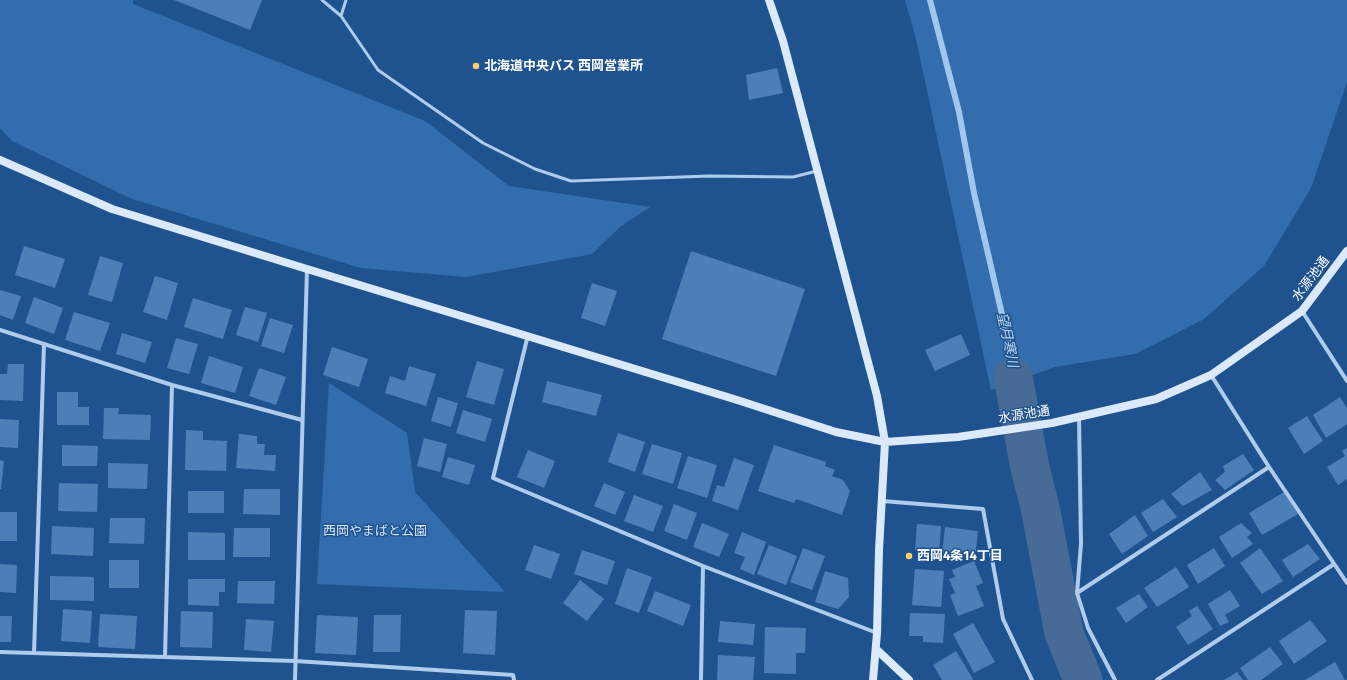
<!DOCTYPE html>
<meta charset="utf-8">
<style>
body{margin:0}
canvas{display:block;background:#1f538f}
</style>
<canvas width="1347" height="680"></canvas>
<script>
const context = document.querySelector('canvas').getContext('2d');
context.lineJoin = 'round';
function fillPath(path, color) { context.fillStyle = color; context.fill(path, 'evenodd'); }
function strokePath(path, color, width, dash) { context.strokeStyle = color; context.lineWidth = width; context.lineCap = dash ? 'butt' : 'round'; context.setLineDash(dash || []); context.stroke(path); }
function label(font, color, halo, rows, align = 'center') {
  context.font = font + ' "Fira Sans","Noto Sans JP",sans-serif'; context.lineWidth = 3; context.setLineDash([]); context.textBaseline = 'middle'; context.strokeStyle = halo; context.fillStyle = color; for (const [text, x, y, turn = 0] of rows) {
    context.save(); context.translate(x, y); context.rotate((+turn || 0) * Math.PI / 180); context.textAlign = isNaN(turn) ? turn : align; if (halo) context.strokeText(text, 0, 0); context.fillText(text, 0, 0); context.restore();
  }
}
const green = new Path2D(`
 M0,0H133V4L425,121L509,186L650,207L621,226L592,254L466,277L361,268L132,199L12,141L0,128Z
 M905,0H1347V82L1311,188L1264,266L1204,319L1135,354L1055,367L991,390L916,39Z
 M329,383L407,433L415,492L505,592L317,584Z`);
const stream = new Path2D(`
 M930,0L959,112L974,193L1010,349L1013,377`);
const river = new Path2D(`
 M1013,377L1030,468L1040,507L1064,633L1083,680`);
const building = new Path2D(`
 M174,0H262L250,30Z
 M777,68L783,93L749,100L746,75Z
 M24,246L65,259L55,288L15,275Z
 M691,251L805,289L776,376L662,339Z
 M100,256L123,263L112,302L88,295Z
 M155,276L178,283L167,320L143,312Z
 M592,283L617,291L605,326L581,318Z
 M0,290L21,296L13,320L0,315Z
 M34,297L63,308L54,334L25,323Z
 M193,298L232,310L223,339L184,327Z
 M245,307L267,313L258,342L236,335Z
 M74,312L110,323L100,351L65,340Z
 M270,318L293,325L284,353L261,346Z
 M122,333L152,342L145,363L116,354Z
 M961,334L970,355L935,371L925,350Z
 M176,338L198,344L189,374L167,368Z
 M332,347L368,359L359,387L323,375Z
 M209,356L243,367L235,393L201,383Z
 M477,361L504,369L494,405L466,397Z
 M8,364H24L23,401L0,400V374H7Z
 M409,366L436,374L426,406L385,393L390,376L405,381Z
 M259,368L286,377L276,405L249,396Z
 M547,381L602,395L596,416L542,402Z
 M57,392H78V407H89V425H57Z
 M438,397L458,403L451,427L431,421Z
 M1340,397L1347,408V424L1326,438L1313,415Z
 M104,408H119L118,414L151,415L150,440L103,439Z
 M463,410L492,419L485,442L456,433Z
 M1307,416L1323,441L1304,454L1288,428Z
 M0,419L19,420L18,448L0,447Z
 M186,430L203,431V440L227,441L226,471L185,470Z
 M618,433L645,442L635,472L608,462Z
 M239,434L257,436V444H265L264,455H276L275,471L236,468Z
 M424,438L447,444L440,472L417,466Z
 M652,444L682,453L673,484L642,474Z
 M62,445L98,446L97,466H62Z
 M774,445L826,462L825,466L835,470L832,476L843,480L850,491L842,515L796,499L794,503L758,491Z
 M1347,448V479L1338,485L1327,467L1345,456L1342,451Z
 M528,450L555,461L544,488L517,477Z
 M1243,454L1254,470L1225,490L1215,480L1225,472L1223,466Z
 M688,456L717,465L707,498L677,488Z
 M448,457L475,465L469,485L442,477Z
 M734,458L754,465L738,510L712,501L717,485L724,487Z
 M0,460L4,461L1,489H0Z
 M108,463L148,464L147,489L108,488Z
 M1200,472L1212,490L1183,506L1171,494Z
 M59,483L98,484L97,512L58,511Z
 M604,483L625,492L615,515L594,506Z
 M244,489H280V515L243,514Z
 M188,491H224V513H188Z
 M1284,492L1298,514L1262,535L1249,513Z
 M634,495L663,506L653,532L624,521Z
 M1163,499L1177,517L1153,532L1141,513Z
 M674,504L697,513L687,540L664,531Z
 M0,512H17V541H0Z
 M1135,515L1148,536L1122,554L1109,534Z
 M110,518H145L144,544L109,543Z
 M702,523L729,534L719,557L693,547Z
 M1241,523L1252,533L1247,537L1253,544L1232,558L1219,537Z
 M917,524L941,526L939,553L915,550Z
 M52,526L94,528L93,556L51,554Z
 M945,527L978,531L975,558L942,554Z
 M234,528H270V557H233Z
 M188,532L225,533V560H188Z
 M742,532L766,542L754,575L740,569L745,557L734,553Z
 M1308,544L1320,559L1293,577L1282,560Z
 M534,545L560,554L551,579L525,570Z
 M769,545L797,556L786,585L757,574Z
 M803,548L825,556L812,590L790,582Z
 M1214,548L1225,566L1198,584L1187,565Z
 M1260,548L1283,581L1262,594L1240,563Z
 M582,550L615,561L607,585L574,574Z
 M109,560H139V588H109Z
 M974,561L983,583L976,586L984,606L958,616L950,595L955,593L949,579L955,577L952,570Z
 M0,564L17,565L16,593L0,592Z
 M1176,567L1189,587L1157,607L1144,588Z
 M627,568L652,577L639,613L615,604Z
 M915,569L944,571L941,607L912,605Z
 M825,571L848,578L849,597L838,609L815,602Z
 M50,576L94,577V601L50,600Z
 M188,579H225V592H219V606L188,605Z
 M580,580L604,599L587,621L563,603Z
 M238,581H275L274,604L237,603Z
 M1230,590L1240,606L1225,615L1229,622L1220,626L1208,604Z
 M655,591L691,605L683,626L647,611Z
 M1139,594L1148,607L1126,623L1116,608Z
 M1197,606L1213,629L1188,645L1176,627L1192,616L1189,611Z
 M63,609L92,611L90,643L61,641Z
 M465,610L497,611L495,655L463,653Z
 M181,611L213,612L212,648L180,647Z
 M910,613L945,614L943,643L923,642V636H909Z
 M100,614L137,616L135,649L98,647Z
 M317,615L358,617L356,655L315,653Z
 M374,615H401L400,652H373Z
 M0,616H12L11,642H0Z
 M246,619L274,621L271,652L244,650Z
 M1310,620L1327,641L1294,664L1279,641Z
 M720,621L755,624L753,645L718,642Z
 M973,623L995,662L974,673L953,634Z
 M765,627L806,628L805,653H796V674L764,673Z
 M1270,647L1283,664L1261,680H1248L1240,668Z
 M956,651L973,679L972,680H942L933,665Z
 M718,655L755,657L753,680H717Z
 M1335,662L1345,680H1305Z
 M1237,672L1243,680H1224Z`);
const lane = new Path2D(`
 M322,0L341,16
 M346,0L341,16L378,70L483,143L535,169L571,181L709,176L793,177L817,171`);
const street = new Path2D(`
 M1302,311L1347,381
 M0,330L172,385L302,420
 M528,335L493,478L703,566L877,633
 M1211,375L1269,467L1347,583
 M1079,417L1081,544L1077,593L1088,628L1115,680
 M882,501L983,509L1003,619L1032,680
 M1077,593L1269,467
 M0,652L295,661L513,675L514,680
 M34,653L44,344
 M165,656L172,385
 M295,680L307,269
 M701,680L703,566
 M1157,680L1334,564`);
const secondary = new Path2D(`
 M769,0L783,41L877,396L885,442L879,550L877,633L873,680
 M0,160L112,209L307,269L734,399L836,432L885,442L958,437L1052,423L1156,399L1211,375L1302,311L1347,251
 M876,649L909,680`);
const markers = [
 [476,66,4,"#fbcf6f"],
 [909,556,4,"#fbcf6f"]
];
const poiNames = [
 ["北海道中央バス 西岡営業所",484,66],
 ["西岡4条14丁目",917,556]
];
const streetNames = [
 ["水源池通",1311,279,-53],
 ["水源池通",1024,415,-9]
];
const parkNames = [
 ["西岡やまばと公園",375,531]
];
const waterNames = [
 ["望月寒川",1007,340,78]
];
fillPath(green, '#336dad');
strokePath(stream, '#a2c7ee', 6);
strokePath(river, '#476b96', 39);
fillPath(building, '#4c7fb8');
strokePath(lane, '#afcced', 3);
strokePath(street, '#afcced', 4);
strokePath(secondary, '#dbe9fa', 8);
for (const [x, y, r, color] of markers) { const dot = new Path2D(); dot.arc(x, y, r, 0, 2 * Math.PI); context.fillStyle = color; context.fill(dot); strokePath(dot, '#1f538f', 1.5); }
label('bold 13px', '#fff', '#1f538f', poiNames, 'left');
label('13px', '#fff', '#1f538f', streetNames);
label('13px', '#d4e6f9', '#1f538f', parkNames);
label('italic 14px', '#bbd6f4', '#1f538f', waterNames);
</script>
